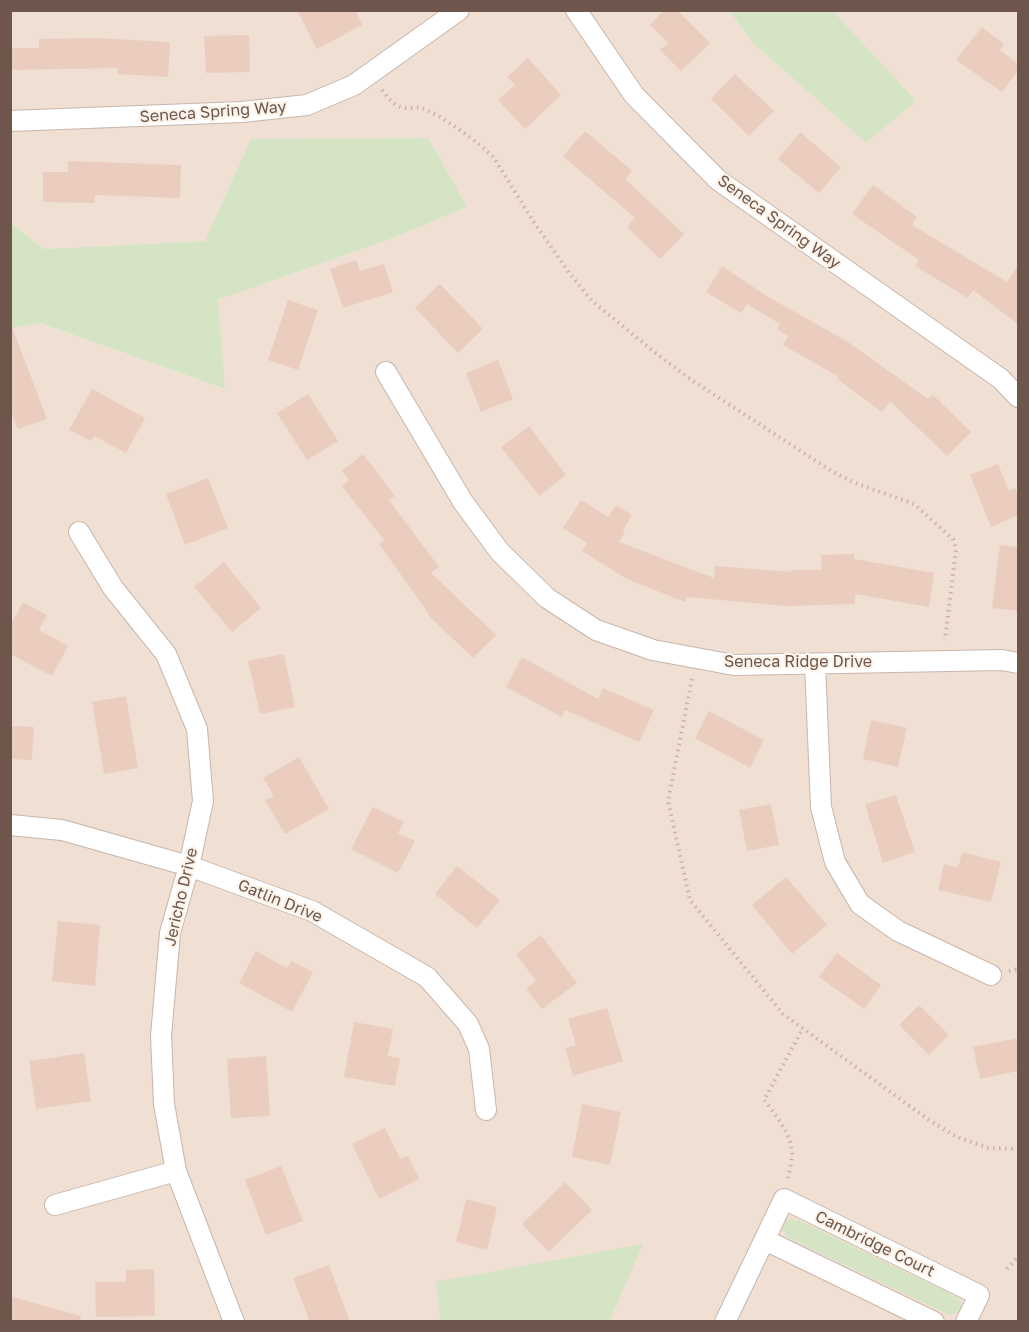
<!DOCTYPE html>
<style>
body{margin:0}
#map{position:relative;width:1029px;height:1332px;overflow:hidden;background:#f9efe4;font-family:"Golos Text",sans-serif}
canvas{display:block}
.frame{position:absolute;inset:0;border:12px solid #6e564d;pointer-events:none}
</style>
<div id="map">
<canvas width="1029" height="1332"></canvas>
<div class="frame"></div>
</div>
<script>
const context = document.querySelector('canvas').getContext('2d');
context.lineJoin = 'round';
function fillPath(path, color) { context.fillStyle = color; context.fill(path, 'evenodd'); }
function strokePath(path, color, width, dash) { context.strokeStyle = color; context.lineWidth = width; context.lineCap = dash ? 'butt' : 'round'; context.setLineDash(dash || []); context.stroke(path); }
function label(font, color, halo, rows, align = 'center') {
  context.font = font + ' "Golos Text",sans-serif'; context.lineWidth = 4.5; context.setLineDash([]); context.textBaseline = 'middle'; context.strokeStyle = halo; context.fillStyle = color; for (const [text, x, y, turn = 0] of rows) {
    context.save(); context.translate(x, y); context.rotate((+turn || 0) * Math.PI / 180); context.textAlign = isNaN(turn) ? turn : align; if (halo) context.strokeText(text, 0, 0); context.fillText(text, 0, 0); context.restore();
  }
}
const residential = new Path2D(`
 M10,11H729L754,44L866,143L915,101L833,11H1018V1321H11V328L40,323L224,389L218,300L393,238L467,207L252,139L205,241L44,249L11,222Z`);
const green = new Path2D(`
 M729,11H833L916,101L866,143L754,44Z
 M428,138L467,207L393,238L218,300L225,389L40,323L11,328L10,222L44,249L205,241L251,139Z
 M791,1219L798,1220L957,1297L961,1303V1310L955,1314H947L787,1237L782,1228L785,1222Z
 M643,1244L609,1321H441L436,1282Z`);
const building = new Path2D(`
 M297,10H355L362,25L317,49Z
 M664,10H677L710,43L681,71L660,50L668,43L650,25Z
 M982,27L1004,44L1000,50L1018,64V71L1002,92L956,60Z
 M249,35L250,72L206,73L204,36Z
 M97,38L170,42L168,77L117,74L118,68L10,70V48H39V39Z
 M528,58L561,95L525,129L498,100L515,85L507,77Z
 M735,74L774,111L749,136L711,99Z
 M585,131L632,171L625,179L684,234L660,259L627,227L635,218L563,156Z
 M800,132L841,167L819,193L778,159Z
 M68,161L181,165L180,198L95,195V203L43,202V172H68Z
 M873,185L917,217L912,225L1007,282L1018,266V324L973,290L968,298L915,266L919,260L852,214Z
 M356,260L360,271L384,264L393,292L343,308L330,269Z
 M722,266L767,296L848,342L928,399L933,395L971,432L947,456L890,401L882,412L837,379L839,377L783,345L788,336L777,329L780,324L747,304L741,313L706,292Z
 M440,284L483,329L458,353L415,308Z
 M288,300L318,310L298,370L268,360Z
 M10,327H12L47,419L18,429L10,409Z
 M498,360L513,399L481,412L466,373Z
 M92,389L145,418L126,453L94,436L91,441L69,430Z
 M308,394L338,441L307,460L277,413Z
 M529,426L566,475L539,496L501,447Z
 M363,454L395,496L389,500L439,567L431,573L496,635L473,658L428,615L429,614L379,544L384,540L342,486L349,480L342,471Z
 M998,464L1009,491L1015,488L1018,498V515L991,527L970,475Z
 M208,478L228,528L185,545L166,494Z
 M581,500L608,517L616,505L632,515L623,530L625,532L619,542L714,578L715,566L793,572V570H822L821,555L854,554V559L934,573L929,607L855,594V604L786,606L687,597L685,602L627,579L582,551L587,543L563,528Z
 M1000,545L1018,547V611L992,608Z
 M224,562L261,608L232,632L194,587Z
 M23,602L47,615L39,630L68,646L52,676L10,654V626Z
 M284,654L295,707L260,714L248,661Z
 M522,657L598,699L603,688L654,710L639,742L565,710L562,717L506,687Z
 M126,696L138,768L104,774L92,702Z
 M709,711L764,740L750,768L695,738Z
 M871,720L907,728L898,767L863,759Z
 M10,726L34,727L32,760L10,759Z
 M299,757L329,809L285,834L265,800L274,796L263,778Z
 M896,795L915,852L883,863L865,804Z
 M771,804L779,845L747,851L739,810Z
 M373,807L404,822L398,833L415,841L398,873L351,849Z
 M962,852L1001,862L991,902L938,890L944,864L958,868Z
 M457,866L500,900L477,928L435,894Z
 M786,877L827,925L792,954L752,905Z
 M58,921L100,925L95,986L52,981Z
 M541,935L577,983L542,1009L526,989L536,981L516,954Z
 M256,951L287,968L291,961L313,972L292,1012L239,983Z
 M837,953L881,985L864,1009L819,977Z
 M919,1005L949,1035L929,1055L899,1025Z
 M607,1008L623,1061L573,1076L565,1048L576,1045L568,1019Z
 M354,1022L393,1029L388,1056L400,1058L395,1086L344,1077Z
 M1018,1038V1071L980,1079L973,1047Z
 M84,1053L91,1101L36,1109L29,1061Z
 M266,1056L270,1116L231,1118L227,1059Z
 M582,1104L621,1112L610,1165L572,1157Z
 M385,1128L400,1159L408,1156L419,1179L379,1199L352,1144Z
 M281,1166L303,1221L266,1235L245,1180Z
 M565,1182L592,1210L549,1252L522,1224Z
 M466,1199L497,1207L487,1250L456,1242Z
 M329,1265L350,1322H310L293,1278Z
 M154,1269L155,1316L96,1317L95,1282H126V1270Z
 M13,1297L81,1316L80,1322H10V1307Z`);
const path = new Path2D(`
 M382,90C389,99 395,108 407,108C411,108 416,107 421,108C439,113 481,144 494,158L533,221L570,274L592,301L658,355L693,381L833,472L855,483L914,504L953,539L956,549L945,640
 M692,679L668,801L690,900L783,1014L929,1120L957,1137L988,1148L1018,1149
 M1009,971L1018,969
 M788,1178C790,1168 794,1155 791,1145C788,1131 773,1111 764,1100L803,1028
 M1007,1269L1018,1256`);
const street = new Path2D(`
 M576,10L634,95L718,180L1001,379L1018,397
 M10,121L242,112L307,105L354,85L459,10
 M386,372L463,502L500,552L547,598L596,630L653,650L734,665L1002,660L1018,663
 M79,532L113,588L166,654L197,729L203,801L189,866L170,933L161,1036L164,1104L176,1171L234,1322
 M815,664L821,807L835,862L860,904L898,931L991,975
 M10,825L62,830L189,866L312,911L427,977L468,1024L479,1049L486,1110
 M55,1205L176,1171
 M765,1240L934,1322
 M725,1322L784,1199L979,1295L966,1322`);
const streetNames = [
 ["Seneca Spring Way",213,112,-4],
 ["Seneca Spring Way",779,222,36],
 ["Seneca Ridge Drive",798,662],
 ["Jericho Drive",181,897,-77],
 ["Gatlin Drive",280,901,22],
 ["Cambridge Court",875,1244,26]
];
fillPath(residential, '#efe0d3');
fillPath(green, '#d4e4c4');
fillPath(building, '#ebcdbf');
strokePath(street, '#c8b6ac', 22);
strokePath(path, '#cfb0a2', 4, [1.5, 4.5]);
strokePath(street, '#fff', 20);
label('16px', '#6e564d', '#fcf3e9', streetNames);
</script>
